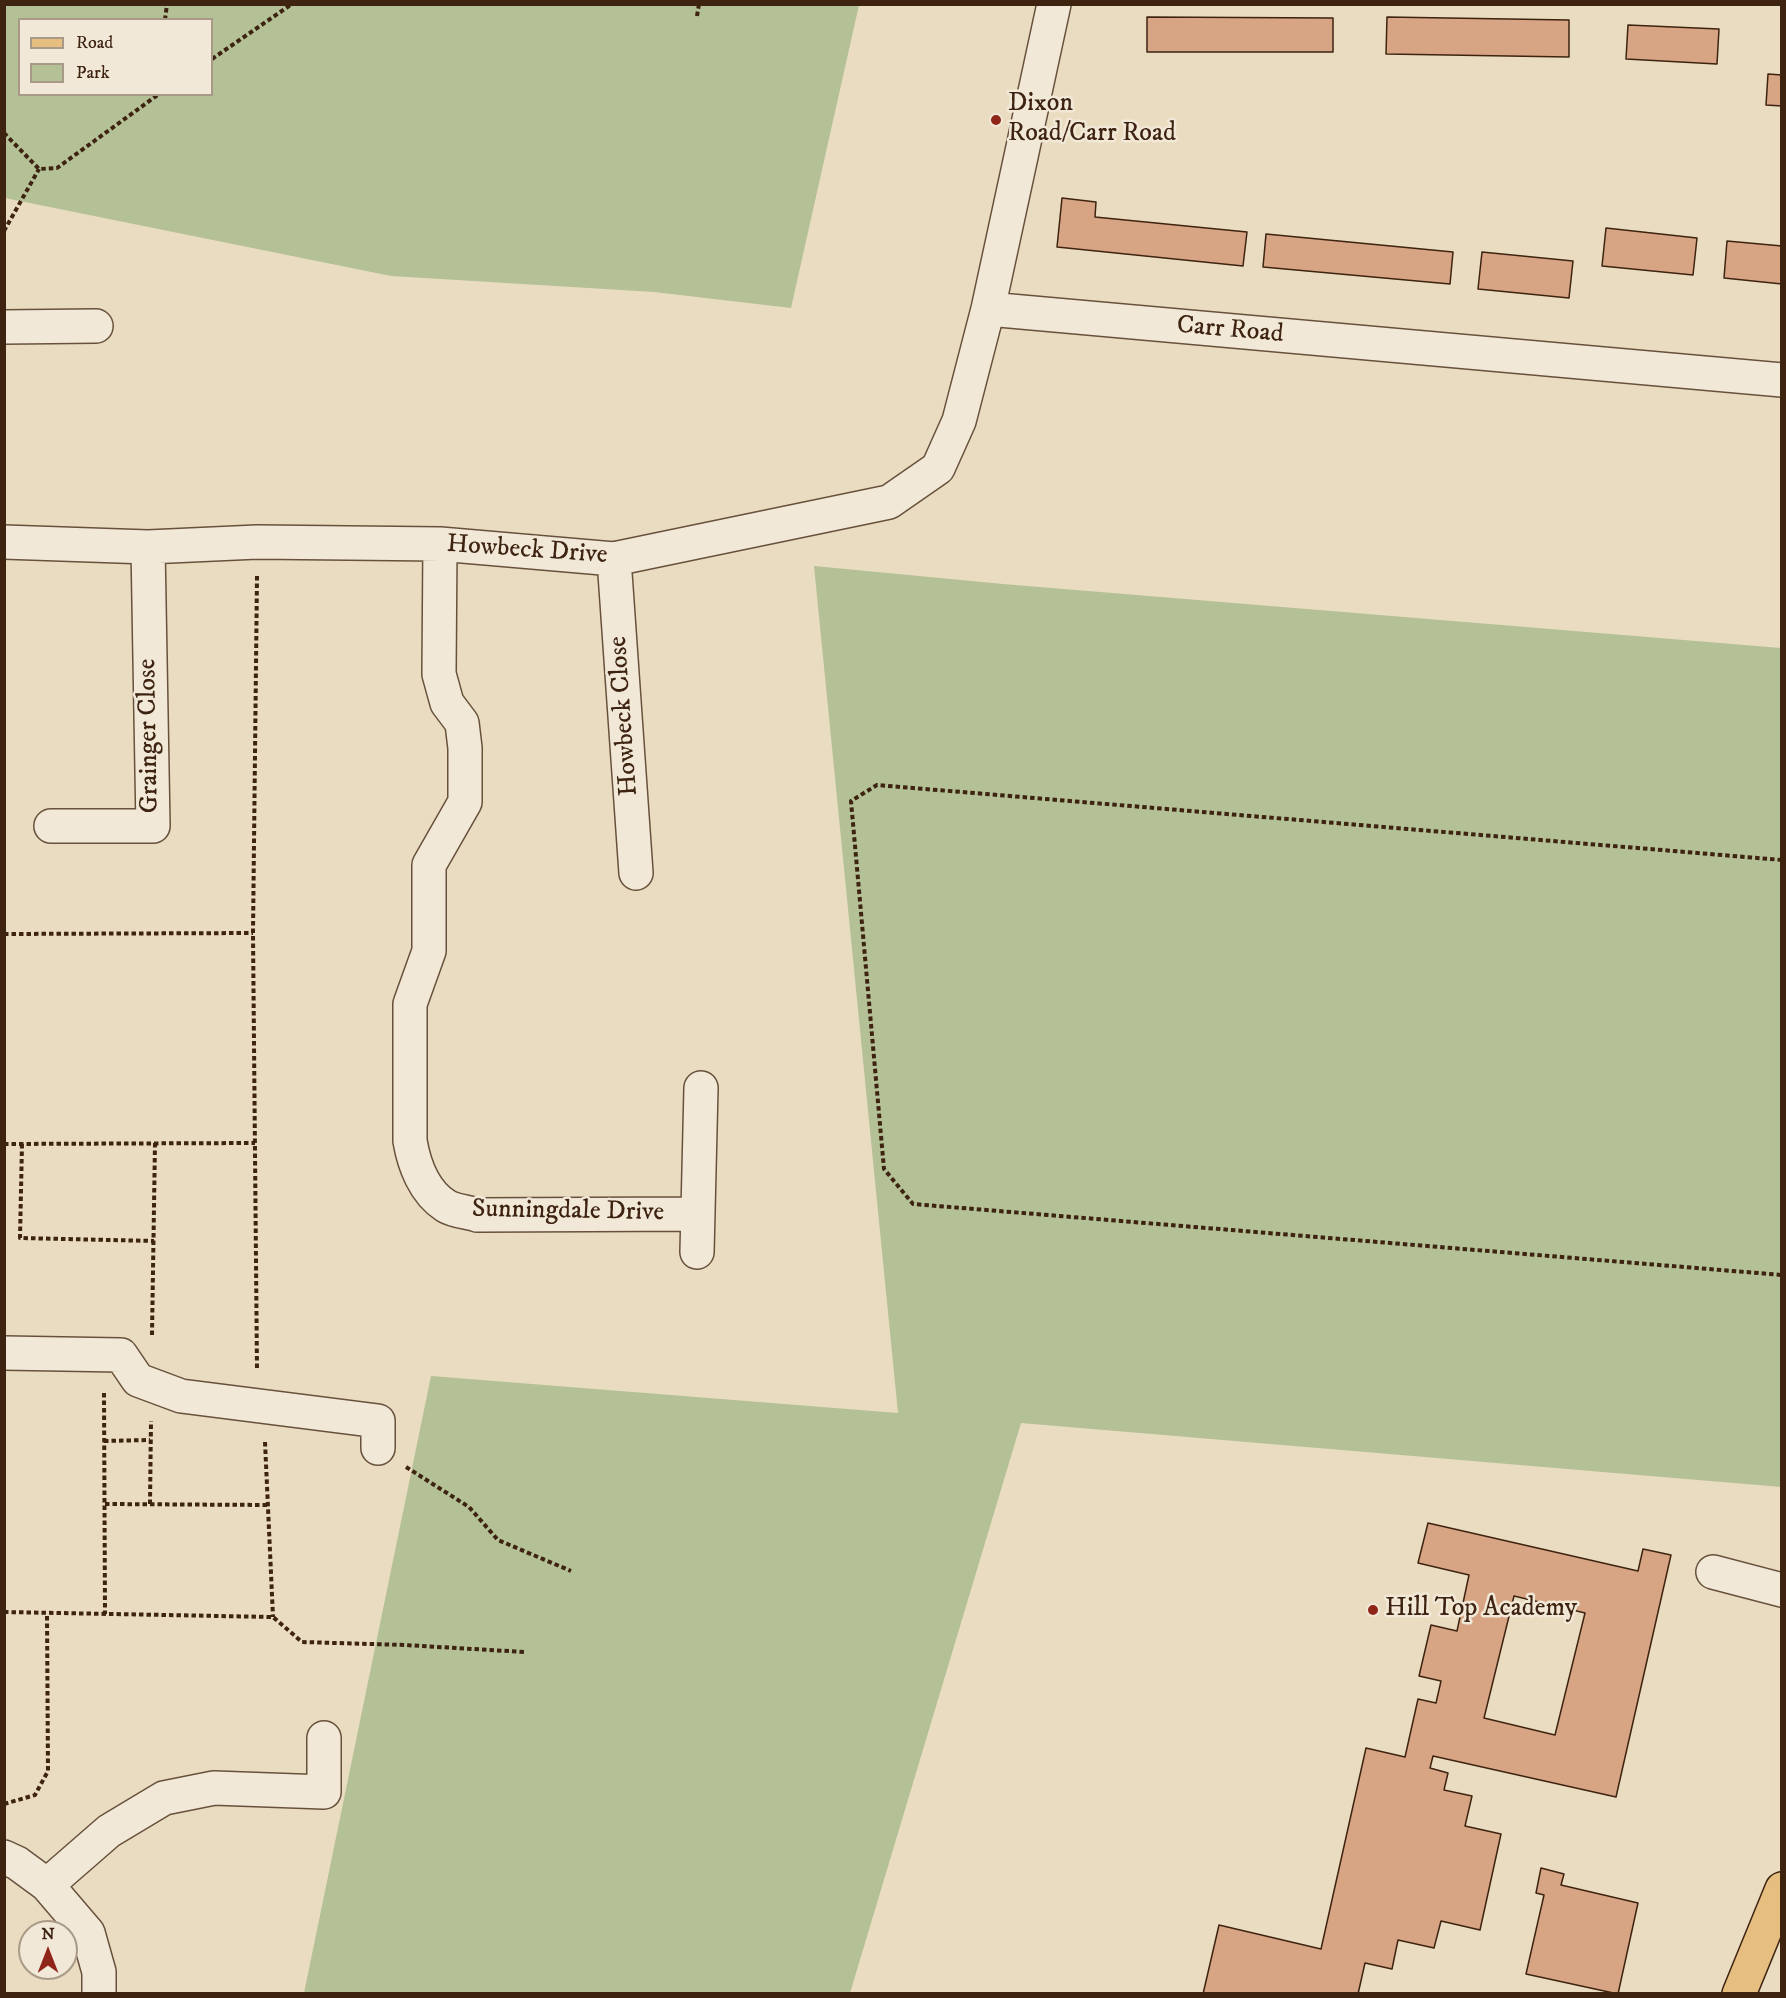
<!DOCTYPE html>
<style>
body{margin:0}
#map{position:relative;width:1786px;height:1998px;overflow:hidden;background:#eadcc1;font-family:"IM FELL DW Pica",serif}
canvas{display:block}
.frame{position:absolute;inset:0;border:6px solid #3d2310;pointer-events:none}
.legend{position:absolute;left:18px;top:18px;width:195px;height:78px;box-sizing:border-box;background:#f1e8d7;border:2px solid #a99987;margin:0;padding:8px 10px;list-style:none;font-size:18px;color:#3d2310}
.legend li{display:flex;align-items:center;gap:12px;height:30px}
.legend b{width:30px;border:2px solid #a99987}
.north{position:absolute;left:18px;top:1920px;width:60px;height:60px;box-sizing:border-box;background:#f1e8d7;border:2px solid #a99987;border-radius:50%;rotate:0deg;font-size:16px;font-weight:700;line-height:24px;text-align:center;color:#3d2310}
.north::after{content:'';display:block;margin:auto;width:21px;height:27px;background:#8f2418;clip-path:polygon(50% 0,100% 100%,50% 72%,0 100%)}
</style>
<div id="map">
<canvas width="1786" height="1998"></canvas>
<div class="frame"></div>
<ul class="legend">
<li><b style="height:8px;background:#e5be80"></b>Road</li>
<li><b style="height:16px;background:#b4c196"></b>Park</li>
</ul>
<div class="north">N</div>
</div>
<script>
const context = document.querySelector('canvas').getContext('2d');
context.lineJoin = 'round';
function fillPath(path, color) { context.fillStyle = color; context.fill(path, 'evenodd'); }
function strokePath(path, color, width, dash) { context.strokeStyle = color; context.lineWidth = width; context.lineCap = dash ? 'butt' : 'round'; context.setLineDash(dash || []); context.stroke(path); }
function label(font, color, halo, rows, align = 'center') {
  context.font = font + ' "IM FELL DW Pica",serif'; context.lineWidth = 5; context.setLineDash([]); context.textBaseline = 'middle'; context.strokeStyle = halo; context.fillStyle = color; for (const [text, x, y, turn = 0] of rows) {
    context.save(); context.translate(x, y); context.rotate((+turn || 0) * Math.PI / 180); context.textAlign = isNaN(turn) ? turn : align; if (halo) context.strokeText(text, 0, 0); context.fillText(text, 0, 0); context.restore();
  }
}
const green = new Path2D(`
 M4,5L5,4L859,5L791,308L654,292L391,276L5,198ZM20,20H212V94H20Z
 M814,566L1003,584L1781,648V1487L1021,1423L850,1993H304L431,1376L898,1413Z`);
const building = new Path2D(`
 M1147,17L1333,18V52H1147Z
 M1387,17L1569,20V57L1386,54Z
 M1628,25L1719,29L1717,64L1626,59Z
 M1768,74L1782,75V106L1766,105Z
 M1062,198L1096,202L1095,217L1247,232L1243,266L1057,247Z
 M1606,228L1697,238L1693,275L1602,266Z
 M1266,234L1453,252L1450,284L1263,267Z
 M1727,241L1782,246V284L1724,278Z
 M1482,252L1573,261L1569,298L1478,289Z
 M1428,1523L1638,1571L1643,1549L1671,1555L1616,1797L1433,1756L1430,1768L1448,1773L1444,1790L1472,1796L1465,1826L1501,1834L1480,1930L1441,1921L1434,1948L1398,1940L1392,1969L1365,1963L1358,1994H1203L1219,1925L1321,1949L1366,1748L1405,1757L1418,1699L1436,1703L1441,1681L1419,1676L1431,1625L1457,1631L1469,1575L1418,1563ZM1514,1596L1585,1613L1555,1735L1484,1718Z
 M1541,1868L1564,1874L1561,1885L1638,1903L1618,1994L1526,1974L1544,1895L1536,1893Z`);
const path = new Path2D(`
 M697,16L699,4
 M165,20L167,4
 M212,59L292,4
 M4,133L39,169L57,168L159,94
 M4,231L39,169
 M257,576L253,933L257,1370
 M1782,860L877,785L851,801L884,1169L913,1204L1782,1275
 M4,934L253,933
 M4,1144L255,1143
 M22,1144L20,1238L154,1241
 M152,1335L155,1143
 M104,1393L105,1614
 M104,1441L150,1440
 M265,1442L273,1617
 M406,1467L469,1507L498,1540L571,1571
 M105,1504L268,1505
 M150,1504L151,1421
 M4,1612L273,1617L302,1642L405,1645L524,1652
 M4,1804L35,1795L48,1771L47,1613`);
const minor = new Path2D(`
 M1054,4L988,309L1782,380
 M4,327L96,326
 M4,542L148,547L257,542L440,544L614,559L889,502L938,468L959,421L988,309
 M440,544L439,674L447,703L462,723L465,748V802L429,865V951L410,1004V1141C414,1164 424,1192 446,1206C454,1211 468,1212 477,1215L698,1214
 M614,559L636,873
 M51,826H153L148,547
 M697,1252L701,1088
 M4,1353L121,1355L138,1380L181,1396L378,1421V1448
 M1713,1572L1782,1590
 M4,1857L17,1863L47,1885L88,1933L99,1972V1994
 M47,1885L109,1831L164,1798L214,1788L324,1792V1738`);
const major = new Path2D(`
 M1739,1994L1782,1889`);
const markers = [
 [996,120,6,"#8f2418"],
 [1373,1610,6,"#8f2418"]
];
const poiNames = [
 ["Dixon",1008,105],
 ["Road/Carr Road",1008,135],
 ["Hill Top Academy",1385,1610]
];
const streetNames = [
 ["Carr Road",1230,331,5],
 ["Howbeck Drive",527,551,4],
 ["Howbeck Close",625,716,-94],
 ["Grainger Close",150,736,-91],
 ["Sunningdale Drive",568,1212,1]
];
fillPath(green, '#b4c196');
fillPath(building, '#d7a484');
strokePath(building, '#3d2310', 1.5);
strokePath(minor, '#68513c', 36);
strokePath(major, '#3d2310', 36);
strokePath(path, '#3d2310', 4, [4.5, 3]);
strokePath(minor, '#f1e8d7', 33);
strokePath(major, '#e5be80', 33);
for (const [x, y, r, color] of markers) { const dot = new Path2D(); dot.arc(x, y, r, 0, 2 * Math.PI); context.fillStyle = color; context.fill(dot); strokePath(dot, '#f1e8d7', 2); }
label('26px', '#3d2310', '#f1e8d7', poiNames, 'left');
label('26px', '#3d2310', '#f1e8d7', streetNames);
</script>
